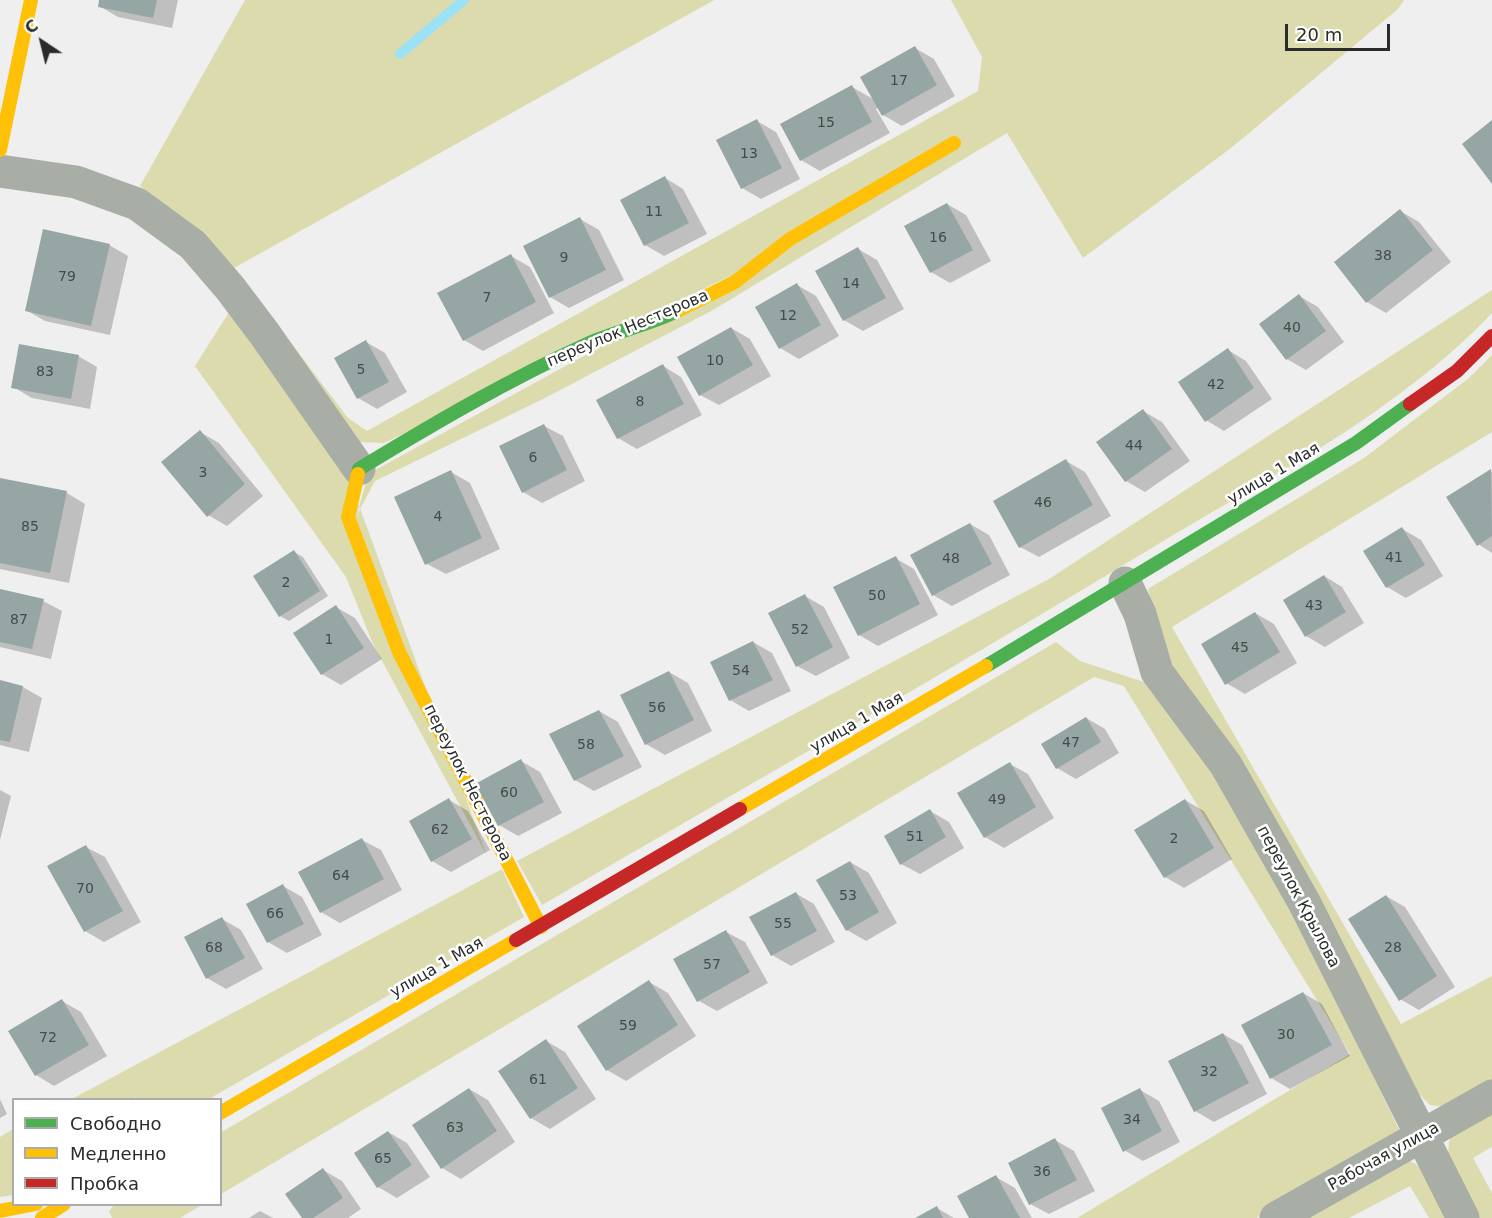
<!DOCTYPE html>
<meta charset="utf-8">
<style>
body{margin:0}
#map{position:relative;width:1492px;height:1218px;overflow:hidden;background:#eeefee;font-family:"DejaVu Sans",sans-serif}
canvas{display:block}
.legend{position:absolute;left:12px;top:1098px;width:210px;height:108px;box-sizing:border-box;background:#fff;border:2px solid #aaabaa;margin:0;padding:8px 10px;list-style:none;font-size:18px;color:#2a2c2b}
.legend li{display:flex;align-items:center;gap:12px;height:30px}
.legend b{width:30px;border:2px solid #aaabaa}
.north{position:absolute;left:12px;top:12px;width:60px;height:60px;-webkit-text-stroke:4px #fff;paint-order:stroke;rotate:325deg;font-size:16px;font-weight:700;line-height:24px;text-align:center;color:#2a2c2b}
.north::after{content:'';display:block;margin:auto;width:21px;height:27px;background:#2a2c2b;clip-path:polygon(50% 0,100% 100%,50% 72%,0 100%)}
.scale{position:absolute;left:1285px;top:24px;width:105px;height:27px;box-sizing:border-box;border:3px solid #2a2c2b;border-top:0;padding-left:8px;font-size:18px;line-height:21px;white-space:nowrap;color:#2a2c2b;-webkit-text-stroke:4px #fff;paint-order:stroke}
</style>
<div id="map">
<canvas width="1492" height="1218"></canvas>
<ul class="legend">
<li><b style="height:8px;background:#4caf50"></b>Свободно</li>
<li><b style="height:8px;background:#ffc107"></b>Медленно</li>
<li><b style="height:8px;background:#c62828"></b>Пробка</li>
</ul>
<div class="north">С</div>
<div class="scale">20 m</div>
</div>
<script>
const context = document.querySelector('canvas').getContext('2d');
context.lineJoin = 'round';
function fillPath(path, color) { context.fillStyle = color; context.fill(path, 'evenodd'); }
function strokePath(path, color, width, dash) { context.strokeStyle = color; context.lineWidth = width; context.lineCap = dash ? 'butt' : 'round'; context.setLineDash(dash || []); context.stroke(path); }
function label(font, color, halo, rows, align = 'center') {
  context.font = font + ' "DejaVu Sans",sans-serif'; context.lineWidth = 5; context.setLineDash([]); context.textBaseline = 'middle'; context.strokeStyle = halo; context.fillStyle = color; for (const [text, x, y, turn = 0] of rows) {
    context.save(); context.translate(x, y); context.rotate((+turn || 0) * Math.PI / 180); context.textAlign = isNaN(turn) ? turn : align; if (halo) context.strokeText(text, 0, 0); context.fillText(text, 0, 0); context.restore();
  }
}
const green = new Path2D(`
 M245,0H714L234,268L348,418L367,431L978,91L982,57L951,0H1404L1398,9L1231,148L1083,258L1007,133L713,310L545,398L375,481L357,515L368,474L732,275L384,443L359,442L199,235L140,186Z
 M1492,290V313C1399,411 1275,474 1160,543C956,667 749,785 542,905L517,861L1049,579Z
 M231,309L346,470L487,856L373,644L346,577L195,366Z
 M1492,355V432L1172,627L1401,1024L1492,976V1082L1446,1107L1430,1105L1413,1088L1169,664L1157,631L1148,589L1364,458L1469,378Z
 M1056,642L1080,661L1147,683L1214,773L1291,905L1402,1136L1256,1218H1077L1350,1054L1124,686L1094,677L221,1194L220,1133Z
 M502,869L524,917L209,1099L138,1100L136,1097L131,1100H70Z
 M1492,1108V1147L1473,1158L1492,1193V1218H1479L1448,1156L1449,1142L1457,1127Z
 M13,1129V1195L0,1197V1137Z
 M1401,1157L1414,1163L1423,1170L1447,1218H1429L1410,1186L1349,1218H1294Z
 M114,1205V1204L202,1205L180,1218H112L109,1211Z`);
const shadow = new Path2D(`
 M101,0H178L172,28L118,17L99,6Z
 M915,48L934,59L955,96L902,126L883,115L879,107L876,109L890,133L820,171L801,160L852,87L875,100Z
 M757,121L776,132L800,179L761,199L742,188Z
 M665,178L683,189L707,234L664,256L645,245Z
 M947,204L966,215L991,261L950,283L931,272Z
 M1400,211L1419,222L1451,262L1386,313L1367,302L1336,262Z
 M580,219L599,230L624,280L569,308L550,297Z
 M109,245L128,256L110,335L45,321L26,310Z
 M858,249L877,260L904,309L863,331L844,320Z
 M511,256L530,267L554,313L483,351L464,340Z
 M797,285L816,296L839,336L799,359L780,348Z
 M1299,296L1318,307L1344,342L1306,370L1287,359Z
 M731,328L750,339L771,376L719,405L700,395Z
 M366,342L385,353L407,392L377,409L358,398Z
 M1228,350L1246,361L1272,399L1224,431L1206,420Z
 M78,356L97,367L90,409L32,398L13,387Z
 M663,366L681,377L702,415L637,449L618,438Z
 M1143,411L1162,422L1190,461L1145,492L1126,481Z
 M544,426L563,436L585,481L542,503L523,492Z
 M200,432L219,443L263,496L227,526L208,515Z
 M1066,461L1085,472L1111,516L1039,557L1020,547Z
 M1491,471L1492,472V553L1478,544Z
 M451,472L470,483L500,549L446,574L427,564Z
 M0,479L67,493L85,504L69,583L0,569Z
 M970,524L989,535L1010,575L952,606L933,595Z
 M1402,529L1421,540L1443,576L1406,598L1387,587L1365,551Z
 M294,552L303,557L328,596L289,621L280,616Z
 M895,558L914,569L938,615L878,646L859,635Z
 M1324,576L1342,587L1364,623L1325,647L1306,636Z
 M0,591L43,601L62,611L51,659L0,647Z
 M805,596L824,607L850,658L816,676L797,666Z
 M336,607L355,618L382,659L341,685L322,674L295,633Z
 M1255,613L1274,624L1297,663L1245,694L1226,683Z
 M753,642L772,653L791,691L749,711L730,700Z
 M669,672L688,683L712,731L665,755L646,744Z
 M0,682L23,687L42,698L29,752L0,745Z
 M599,711L618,722L642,767L594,791L575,780Z
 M1086,718L1105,729L1119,753L1076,779L1057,768Z
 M521,761L540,772L562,813L518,836L499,825Z
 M1010,764L1028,774L1054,818L1004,848L985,837Z
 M0,790L11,796L0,840Z
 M449,800L468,811L490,850L451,872L432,861Z
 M1185,800L1204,811L1232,859L1184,888L1165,877Z
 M930,811L949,822L964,848L920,874L901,864Z
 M362,840L381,850L402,890L340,923L321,912Z
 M86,847L105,857L141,922L104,942L85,931Z
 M850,862L869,873L897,923L866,941L847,930Z
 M283,886L302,897L322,935L287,953L268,942Z
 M795,893L814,904L835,942L791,966L772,955Z
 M1386,896L1405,907L1455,987L1419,1010L1400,999Z
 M222,919L241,930L263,969L226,989L207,978Z
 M726,932L745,942L768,983L717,1011L699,1001Z
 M649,982L668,993L696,1036L626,1081L607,1070Z
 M1303,993L1322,1004L1350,1056L1290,1089L1271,1078Z
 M62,1001L81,1012L107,1056L54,1086L36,1075Z
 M1223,1034L1242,1045L1267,1094L1214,1122L1195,1111Z
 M546,1041L565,1052L596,1099L550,1129L531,1118Z
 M469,1089L488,1100L515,1142L461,1179L442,1168Z
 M1140,1090L1159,1101L1180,1142L1143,1161L1124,1150Z
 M0,1099L7,1114L0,1118Z
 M388,1132L407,1143L430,1177L397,1198L378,1187Z
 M1055,1140L1074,1151L1095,1191L1049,1214L1030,1204Z
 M323,1170L342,1181L361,1209L348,1218H303Z
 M996,1177L1015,1188L1032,1218H971Z
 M937,1208L954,1218H918Z
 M260,1211L273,1218H249Z`);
const stream = new Path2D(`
 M400,54L464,0`);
const building = new Path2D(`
 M99,0H157L153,18L98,7Z
 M915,46L937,85L882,116L860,77Z
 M852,85L872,122L800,161L780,124Z
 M757,119L782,168L741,189L716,140Z
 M1492,120V184L1462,144Z
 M665,176L689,223L644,246L620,200Z
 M947,203L973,250L930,273L904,226Z
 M1400,209L1433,250L1366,303L1334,262Z
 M580,217L606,270L549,298L523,246Z
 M43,229L110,244L91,326L25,311Z
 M858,247L886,298L843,321L815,271Z
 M511,254L536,302L463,341L437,293Z
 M797,283L821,325L779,349L755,307Z
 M1299,294L1326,331L1286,360L1259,324Z
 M731,327L753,365L699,396L677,357Z
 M366,340L389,382L357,399L334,358Z
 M19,344L79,355L71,399L11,388Z
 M1228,348L1254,388L1205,422L1178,382Z
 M663,364L684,404L617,439L596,400Z
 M1143,409L1172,449L1125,482L1096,442Z
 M544,424L567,470L522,493L499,446Z
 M200,430L245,484L207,517L161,462Z
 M1066,459L1093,505L1019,548L993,501Z
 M1491,469L1492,536L1477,546L1446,497Z
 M451,470L482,538L425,565L394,497Z
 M0,478L67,491L50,573L0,563Z
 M970,523L992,564L932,596L910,555Z
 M1402,527L1425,565L1386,588L1363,551Z
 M294,550L320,591L279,617L253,576Z
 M896,556L920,604L858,636L833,587Z
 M1324,575L1346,612L1305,637L1283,600Z
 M0,589L44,599L32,649L0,642Z
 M805,594L833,647L796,667L768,613Z
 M336,605L364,648L321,675L293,633Z
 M1255,612L1280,652L1225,685L1201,644Z
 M753,641L773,680L729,701L710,662Z
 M669,671L694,720L645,745L620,695Z
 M0,680L23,686L10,742L0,740Z
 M599,710L624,756L574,781L549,734Z
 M1086,717L1101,742L1056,769L1041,744Z
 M521,759L544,802L498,826L475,784Z
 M1010,762L1036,807L984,838L957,793Z
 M449,798L472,839L431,862L409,821Z
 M1185,799L1214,848L1164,878L1134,830Z
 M930,809L946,837L900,865L884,836Z
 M362,838L384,879L320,913L298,872Z
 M86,845L123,911L84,932L47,866Z
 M850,861L879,912L846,931L816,880Z
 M283,884L304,924L267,943L246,904Z
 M796,892L817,931L771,956L749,917Z
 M1386,895L1437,976L1399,1001L1348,919Z
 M222,917L245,958L206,979L184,937Z
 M726,930L750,972L697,1002L673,959Z
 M649,980L678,1025L606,1071L577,1026Z
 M1303,992L1332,1045L1270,1079L1241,1025Z
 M62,999L89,1045L35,1076L8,1031Z
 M1223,1033L1249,1083L1194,1112L1168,1061Z
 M546,1039L578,1088L530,1119L498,1071Z
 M469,1088L497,1131L441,1169L412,1125Z
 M1140,1088L1162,1131L1123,1152L1101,1108Z
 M388,1131L412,1165L377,1188L354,1153Z
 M1055,1138L1077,1180L1029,1205L1008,1163Z
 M323,1168L343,1198L313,1218H302L285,1194Z
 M996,1175L1020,1218H969L957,1196Z
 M937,1206L943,1218H915Z`);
const street = new Path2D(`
 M0,171L76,182L137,204L193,245L230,288L264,333L359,469
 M1125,583L1140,614L1157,672L1226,765L1304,902L1463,1218
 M1276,1218L1492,1096`);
const fast = new Path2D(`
 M358,474L359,469C433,424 508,380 587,344C616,331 649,325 677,311
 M986,666L1356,443L1410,404`);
const slow = new Path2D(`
 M0,150L31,0
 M677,311L735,282L790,239L954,143
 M358,474L348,517L399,652L541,927
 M740,809L986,666
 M220,1113L516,940
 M0,1211L36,1204
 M42,1218L64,1204`);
const jam = new Path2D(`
 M1410,404L1457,371L1492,336
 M516,940L740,809`);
const numberNames = [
 ["17",899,81],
 ["15",826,123],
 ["13",749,154],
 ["11",654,212],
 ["16",938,238],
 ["38",1383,256],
 ["9",564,258],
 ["79",67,277],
 ["14",851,284],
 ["7",487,298],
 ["12",788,316],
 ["40",1292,328],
 ["10",715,361],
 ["5",361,370],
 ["83",45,372],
 ["42",1216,385],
 ["8",640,402],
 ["44",1134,446],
 ["6",533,458],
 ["3",203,473],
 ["46",1043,503],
 ["4",438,517],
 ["85",30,527],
 ["41",1394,558],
 ["48",951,559],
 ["2",286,583],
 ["50",877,596],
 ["43",1314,606],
 ["87",19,620],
 ["52",800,630],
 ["1",329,640],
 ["45",1240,648],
 ["54",741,671],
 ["56",657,708],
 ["47",1071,743],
 ["58",586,745],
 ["60",509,793],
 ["49",997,800],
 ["62",440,830],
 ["51",915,837],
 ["2",1174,839],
 ["64",341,876],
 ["70",85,889],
 ["53",848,896],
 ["66",275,914],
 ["55",783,924],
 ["68",214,948],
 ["28",1393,948],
 ["57",712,965],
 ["59",628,1026],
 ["30",1286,1035],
 ["72",48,1038],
 ["32",1209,1072],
 ["61",538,1080],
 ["34",1132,1120],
 ["63",455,1128],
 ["65",383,1159],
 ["36",1042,1172]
];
const streetNames = [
 ["переулок Нестерова",628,329,-23],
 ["улица 1 Мая",1274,474,-31],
 ["улица 1 Мая",857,723,-30],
 ["переулок Нестерова",467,783,63],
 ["переулок Крылова",1298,897,62],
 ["улица 1 Мая",437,968,-30],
 ["Рабочая улица",1384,1157,-29]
];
fillPath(green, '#dcdbae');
fillPath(shadow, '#0003');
strokePath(stream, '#9be2f7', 10);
fillPath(building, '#95a6a5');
strokePath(street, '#a8aea6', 33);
strokePath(fast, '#4caf50', 14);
strokePath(slow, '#ffc107', 14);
strokePath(jam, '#c62828', 14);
label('14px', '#454a4a', null, numberNames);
label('16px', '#2a2c2b', '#fff', streetNames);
</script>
